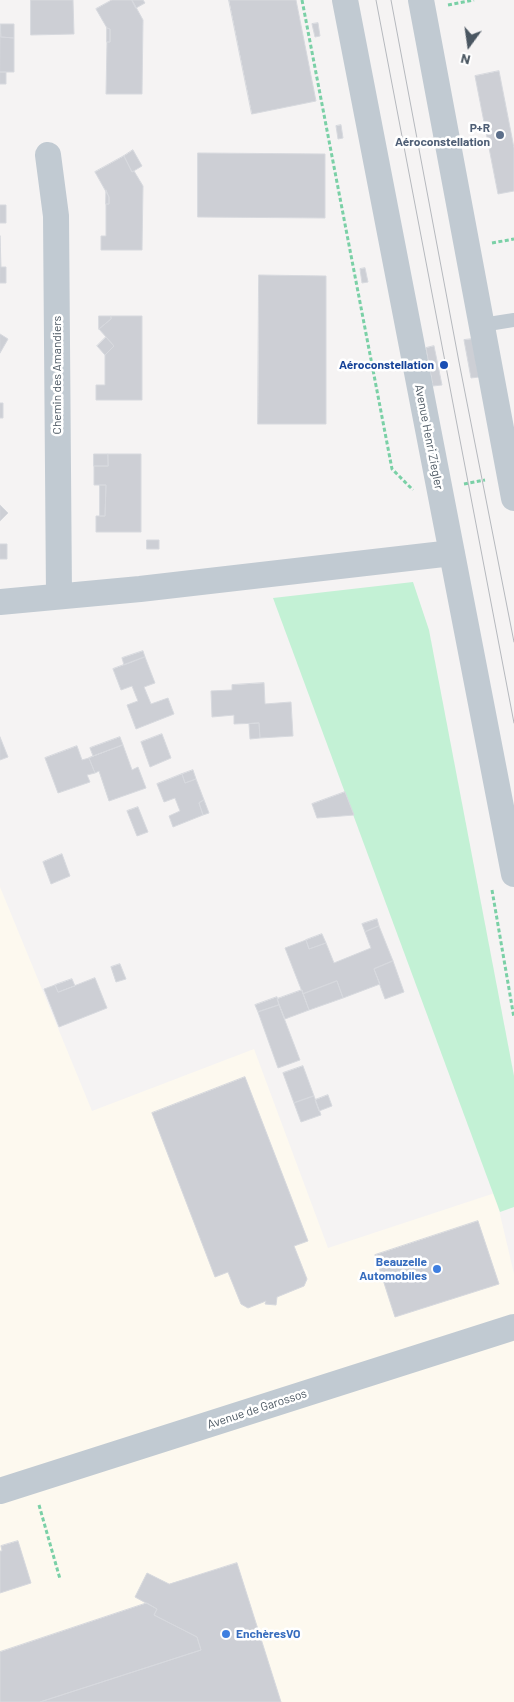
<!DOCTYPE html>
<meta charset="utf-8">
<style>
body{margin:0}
#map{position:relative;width:514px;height:1702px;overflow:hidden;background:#f5f3f3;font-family:Barlow,sans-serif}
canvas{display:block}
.north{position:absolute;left:444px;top:20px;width:50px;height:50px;-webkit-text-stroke:4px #fff;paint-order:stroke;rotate:194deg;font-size:14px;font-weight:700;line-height:20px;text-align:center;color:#4a5661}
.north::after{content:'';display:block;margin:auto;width:18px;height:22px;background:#4a5661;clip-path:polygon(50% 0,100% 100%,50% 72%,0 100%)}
</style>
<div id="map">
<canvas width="514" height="1702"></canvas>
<div class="north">N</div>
</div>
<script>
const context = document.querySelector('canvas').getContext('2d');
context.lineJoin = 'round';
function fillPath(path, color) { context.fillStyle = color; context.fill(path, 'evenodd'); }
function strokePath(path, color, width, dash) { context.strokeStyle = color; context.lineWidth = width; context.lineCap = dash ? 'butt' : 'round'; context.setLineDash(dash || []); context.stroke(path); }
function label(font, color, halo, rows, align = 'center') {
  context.font = font + ' Barlow,sans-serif'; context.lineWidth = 5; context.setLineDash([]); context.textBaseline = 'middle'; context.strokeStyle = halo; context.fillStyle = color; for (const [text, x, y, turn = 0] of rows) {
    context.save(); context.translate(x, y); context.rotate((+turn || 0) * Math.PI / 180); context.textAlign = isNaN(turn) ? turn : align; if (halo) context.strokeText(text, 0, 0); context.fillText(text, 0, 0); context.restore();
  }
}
const commercial = new Path2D(`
 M0,887L92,1111L254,1049L328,1248L495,1193L514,1274V1702H0Z`);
const green = new Path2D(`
 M413,582L429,630L514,1076V1207L500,1212L273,598Z`);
const building = new Path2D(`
 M31,0H73L74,34L31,35Z
 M112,0H132L143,20L142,94H106L107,42H110V29L107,28L96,9Z
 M132,0H143L145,3L136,8Z
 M229,0H296L316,101L252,114Z
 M318,23L320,36L315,37L312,24Z
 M0,24L1,37L14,38V72H0Z
 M1,24H14V38L1,37Z
 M107,28L110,29V42H107Z
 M499,71L514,148V191L498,194L475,76Z
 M0,72H6V84H0Z
 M341,125L343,138L338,139L336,126Z
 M133,150L142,166L132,172L124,156Z
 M198,153L325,154V218L198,217Z
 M124,156L132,172L134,171L143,186L142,250H101V236H106V204H109V197L95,172Z
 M106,190L109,197V204H106Z
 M0,205H6V223H0Z
 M0,236L1,267H6V283H0Z
 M365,268L368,282L362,283L360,269Z
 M259,275L326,276V424H258Z
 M99,316H111V319L99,329Z
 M111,316H142V400H96V385H105V355L114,346L99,329L111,319Z
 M0,334L8,339L0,353Z
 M106,337L114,346L105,355L97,346Z
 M472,339L479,377L471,378L464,340Z
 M434,346L442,385L433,386L426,348Z
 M0,403H3V418H0Z
 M94,454H108V466H94Z
 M108,454H141V532H96V516H105L106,485H94V466H108Z
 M100,485H106L105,516H100Z
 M0,505L8,513L0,521Z
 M147,540H159V549H147Z
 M0,544H7V559H0Z
 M143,651L145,657L124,665L122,658Z
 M145,657L155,683L144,687L151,704L168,698L174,714L136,729L127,705L138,701L132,686L121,690L113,669Z
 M264,683L265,704L291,702L293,736L260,738L259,723L234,724V715L212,717L211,691L232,690V685Z
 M259,723L260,738L250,739L249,724Z
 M162,734L171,758L150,767L141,742Z
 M0,737L8,757L0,760Z
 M120,737L123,745L93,756L90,748Z
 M123,745L132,770L138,767L146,788L109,801L99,771L95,773L89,758Z
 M77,746L82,760L89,758L95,773L87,775L90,782L58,793L45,758Z
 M193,770L196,779L185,783L182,774Z
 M182,774L185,783L196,779L204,800L199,803L203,815L173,827L169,816L180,811L175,798L164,802L157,784Z
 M345,792L354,815L317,818L312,804Z
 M204,800L209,813L203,815L199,803Z
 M138,807L148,832L137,836L127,811Z
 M62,854L70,876L51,884L43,862Z
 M377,919L379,926L365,932L362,924Z
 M379,926L393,961L374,969L380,984L343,998L337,981L303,994L285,948L306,940L309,949L326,943L334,963L371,948L365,932Z
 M322,934L326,943L309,949L306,940Z
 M393,961L404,992L385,999L374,969Z
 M120,964L126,979L116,982L111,967Z
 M95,978L107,1008L59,1027L44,989L55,985L58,992Z
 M72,979L75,986L58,992L55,985Z
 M337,981L343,998L309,1010L303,994Z
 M302,990L309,1010L285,1019L277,999Z
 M277,997L279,1005L258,1012L255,1005Z
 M279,1005L300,1060L278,1068L258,1012Z
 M303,1066L314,1096L294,1103L283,1073Z
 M245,1077L308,1241L294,1246L307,1279L304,1286L277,1297L276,1305L265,1304L266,1301L248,1308L241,1304L228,1272L215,1277L152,1113Z
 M328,1095L332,1106L319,1111L315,1100Z
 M314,1096L321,1115L301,1122L294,1103Z
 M478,1221L499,1284L395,1317L375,1255Z
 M18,1541L31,1583L0,1593V1551H2L1,1546Z
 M237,1563L281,1702H40L201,1650L197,1637L154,1615L157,1609L135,1597L147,1573L169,1584Z
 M147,1603L157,1609L154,1615L197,1637L201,1650L40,1702H0V1652Z`);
const path = new Path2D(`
 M302,0L392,469L413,490
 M448,5L474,0
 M492,243L514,239
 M464,484L485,480
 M492,890L514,1018
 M39,1505L60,1579`);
const service = new Path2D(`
 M482,325L514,320`);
const minor = new Path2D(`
 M345,0L514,874
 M421,0L514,498
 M48,155L56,216L59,596
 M0,602L140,589L452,553
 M0,1491L514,1327`);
const tram = new Path2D(`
 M376,0L514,723
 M391,0L459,362L514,642`);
const markers = [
 [500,135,5,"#5c6f8a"],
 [444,365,5,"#1a4fb4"],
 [437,1269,5,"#3f7fe0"],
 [226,1634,5,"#3f7fe0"]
];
const serviceNames = [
 ["P+R",490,128],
 ["Aéroconstellation",490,142]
];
const transitNames = [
 ["Aéroconstellation",434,365]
];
const streetNames = [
 ["Chemin des Amandiers",57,375,-90],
 ["Avenue Henri Ziegler",429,437,79],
 ["Avenue de Garossos",257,1409,-18]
];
const shopNames = [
 ["Beauzelle",427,1262],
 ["Automobiles",427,1276],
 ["EnchèresVO",236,1634,"left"]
];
fillPath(commercial, '#fdf9ef');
fillPath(green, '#c3f1d5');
fillPath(building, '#cdcfd5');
strokePath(building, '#d7d9de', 1);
strokePath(path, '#7ad0a6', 3, [4, 2.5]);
strokePath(service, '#c1cad2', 14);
strokePath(minor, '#c1cad2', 26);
strokePath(tram, '#b5b8bd', 1);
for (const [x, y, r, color] of markers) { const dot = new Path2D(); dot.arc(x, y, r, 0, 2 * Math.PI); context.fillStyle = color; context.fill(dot); strokePath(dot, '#fff', 2); }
label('bold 12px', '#4e5e75', '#fff', serviceNames, 'right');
label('bold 12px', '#164399', '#fff', transitNames, 'right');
label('12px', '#4a5661', '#fff', streetNames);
label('bold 12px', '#366cbe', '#fff', shopNames, 'right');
</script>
